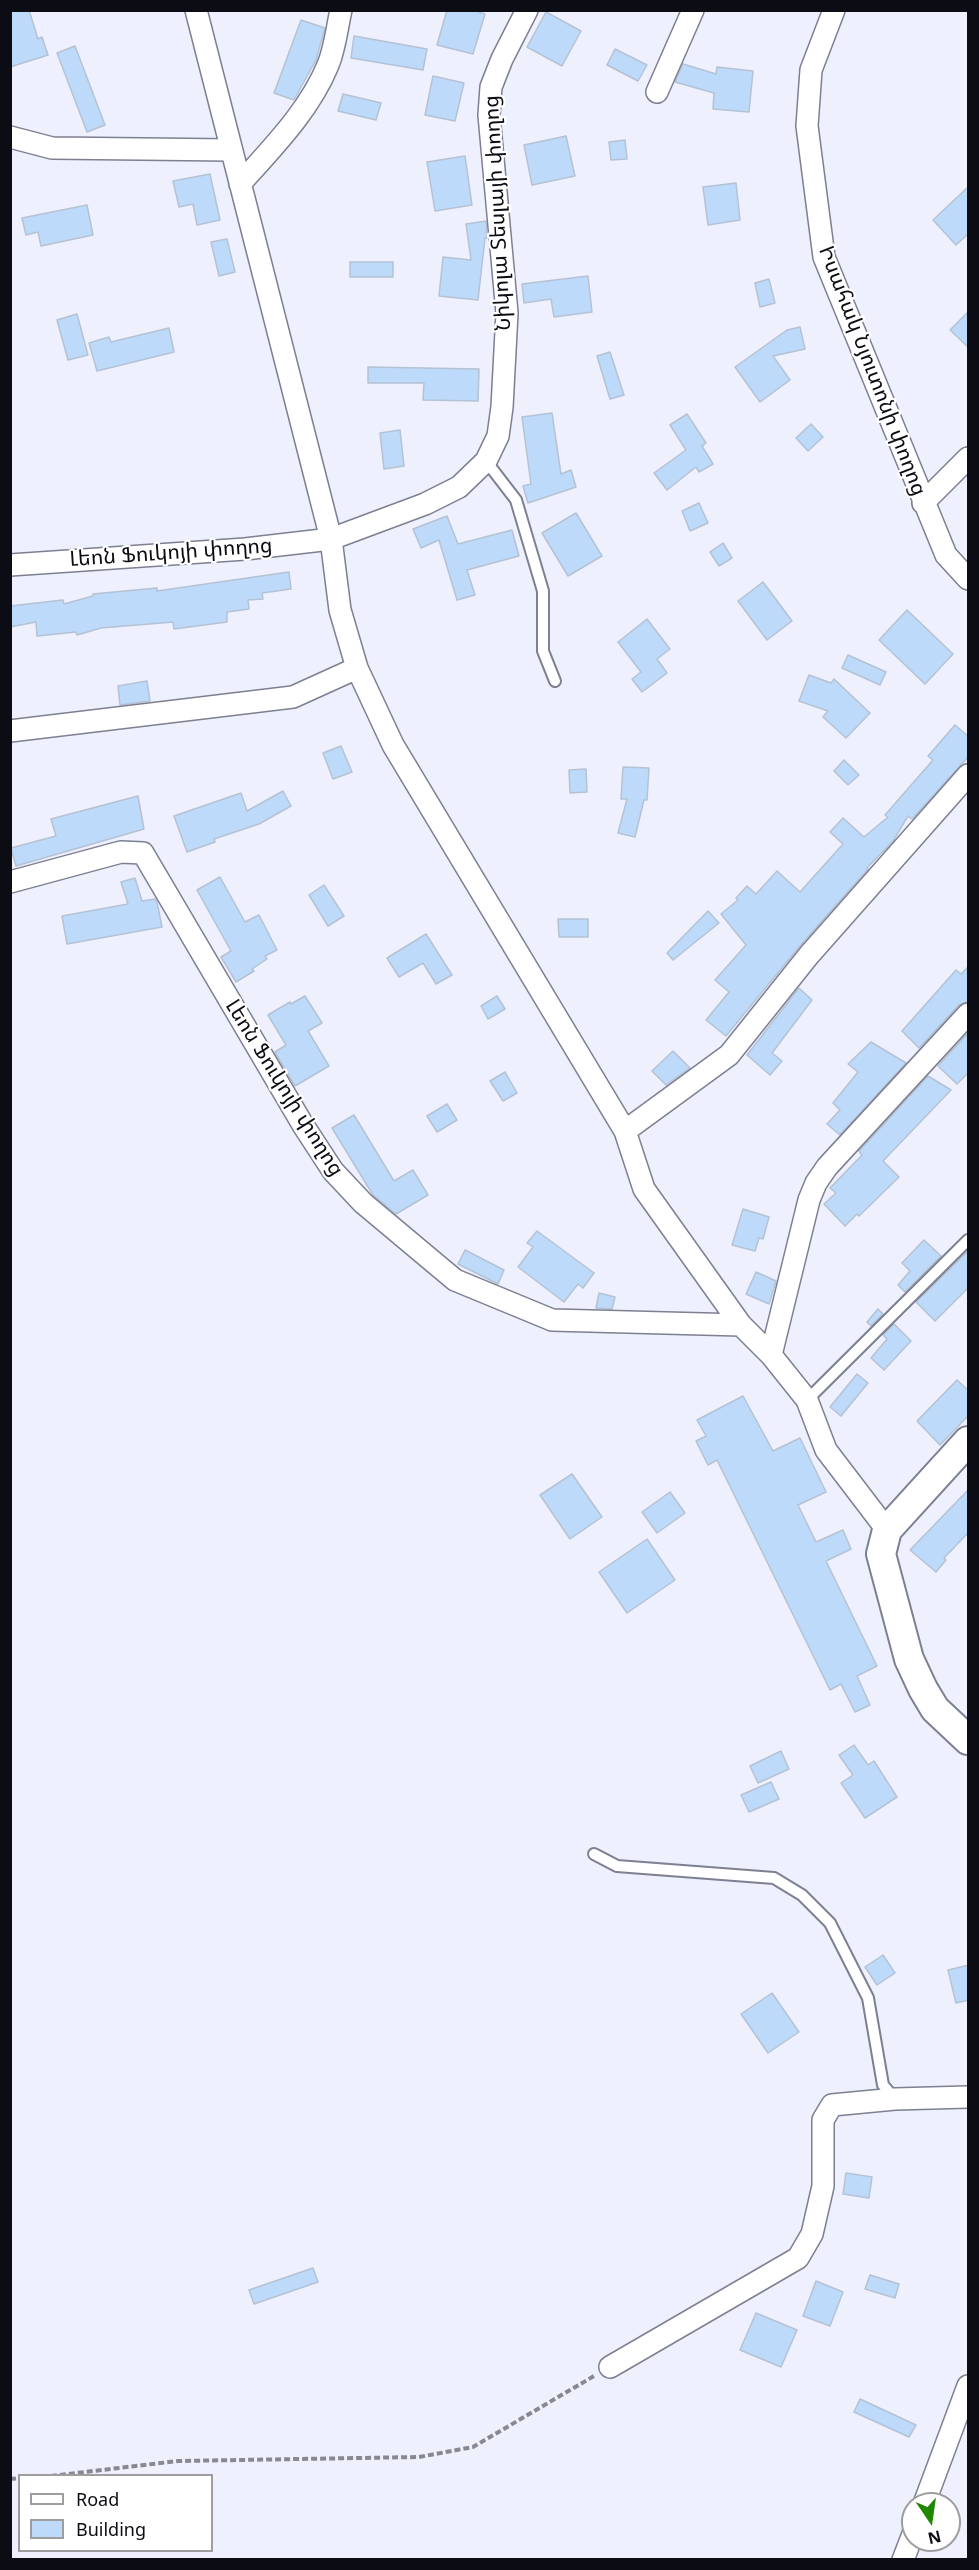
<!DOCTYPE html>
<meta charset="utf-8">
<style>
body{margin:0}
#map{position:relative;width:979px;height:2570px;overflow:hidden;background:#eef0fd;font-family:"Noto Sans",sans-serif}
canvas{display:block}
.frame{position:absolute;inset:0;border:12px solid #0c0d14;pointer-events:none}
.legend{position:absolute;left:18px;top:2474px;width:195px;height:78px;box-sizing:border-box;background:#fff;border:2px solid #9e9ea1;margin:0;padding:8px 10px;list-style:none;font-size:18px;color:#0c0d14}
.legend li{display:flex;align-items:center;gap:12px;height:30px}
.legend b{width:30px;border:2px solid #9e9ea1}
.north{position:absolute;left:901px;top:2492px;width:60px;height:60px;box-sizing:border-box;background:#fff;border:2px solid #9e9ea1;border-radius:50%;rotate:167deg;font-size:16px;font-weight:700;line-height:24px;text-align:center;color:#0c0d14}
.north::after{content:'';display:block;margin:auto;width:21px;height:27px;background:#1f8800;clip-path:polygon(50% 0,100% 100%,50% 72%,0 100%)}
</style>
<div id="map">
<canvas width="979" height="2570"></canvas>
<div class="frame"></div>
<ul class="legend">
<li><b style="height:8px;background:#fff"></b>Road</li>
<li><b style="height:16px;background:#bedafb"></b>Building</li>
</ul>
<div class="north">N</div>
</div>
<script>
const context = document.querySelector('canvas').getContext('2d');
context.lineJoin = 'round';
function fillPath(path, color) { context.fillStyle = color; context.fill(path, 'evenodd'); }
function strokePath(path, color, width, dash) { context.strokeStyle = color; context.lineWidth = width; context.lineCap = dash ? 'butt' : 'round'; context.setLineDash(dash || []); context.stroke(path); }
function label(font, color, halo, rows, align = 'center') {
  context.font = font + ' "Noto Sans","Noto Sans Armenian",sans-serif'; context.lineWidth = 4.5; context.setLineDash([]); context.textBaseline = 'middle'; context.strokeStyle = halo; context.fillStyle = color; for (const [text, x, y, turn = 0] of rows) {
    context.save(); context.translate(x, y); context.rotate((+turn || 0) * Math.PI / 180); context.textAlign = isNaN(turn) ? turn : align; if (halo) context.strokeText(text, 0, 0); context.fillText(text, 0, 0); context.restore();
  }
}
const building = new Path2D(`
 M10,10H29L38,39L42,37L48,55L10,67Z
 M447,10H473L485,14L473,54L437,45Z
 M546,12L581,31L562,66L527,47Z
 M301,20L325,28L316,60L294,100L274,93Z
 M354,36L427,49L423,70L351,58Z
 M75,46L105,125L87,132L57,53Z
 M615,49L647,65L638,81L607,65Z
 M683,64L716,74L717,67L753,71L749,112L713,109L714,93L675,82Z
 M433,76L464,83L455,121L425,115Z
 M343,94L381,103L376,120L338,111Z
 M566,136L575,176L532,185L524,145Z
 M625,140L627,159L611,160L609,142Z
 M465,156L472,205L435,211L427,162Z
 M210,174L220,220L197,225L193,204L179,207L173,181Z
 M736,183L740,220L708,225L703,187Z
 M969,186V233L956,245L933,220Z
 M87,205L93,235L41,246L38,232L26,235L22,218Z
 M486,221L487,238H485L478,300L439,296L443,257L471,260L466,224Z
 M227,239L235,272L219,276L211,242Z
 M350,262H393V277H350Z
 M588,276L592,312L554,317L551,299L524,303L522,284Z
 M769,279L775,303L760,307L755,283Z
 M969,311V348L950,330Z
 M77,314L88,355L68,360L57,320Z
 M800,327L805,349L773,356L790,380L760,402L735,367L787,330Z
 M169,328L174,352L97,371L89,343L109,337L111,342Z
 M610,352L624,395L610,399L597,356Z
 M368,367L479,369L478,401L423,400L424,383H368Z
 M552,413L561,474L571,470L576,487L528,503L523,486L531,484L522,417Z
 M687,414L706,443L702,446L713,464L699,472L696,467L667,490L654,473L686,450L670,425Z
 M811,424L823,437L808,451L796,438Z
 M400,430L404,466L384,469L380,433Z
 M699,503L708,523L690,531L682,511Z
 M576,513L602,556L568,576L542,533Z
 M447,516L458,544L512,530L519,556L467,570L475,595L457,600L439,540L421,548L413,529Z
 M723,543L732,558L719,566L710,552Z
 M289,572L291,589L262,593L263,599L248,600L249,609L227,612V622L174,629L173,622L101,628L77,635L76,632L37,636L36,622L10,627V606L63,600L64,604L93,596V594L157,588V591Z
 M763,582L792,621L767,640L738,601Z
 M907,610L953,654L925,684L879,640Z
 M647,619L670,649L657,659L667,673L642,692L632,679L641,672L618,642Z
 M848,655L886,672L880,685L842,668Z
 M809,675L831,683L834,679L870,713L846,738L823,717L828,711L799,701Z
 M147,681L150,701L120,705L118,686Z
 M955,725L969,737V756L912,819L908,816L893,841L867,868L868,869L799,947L726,1036L706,1020L729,992L715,980L746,945L721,914L738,900L736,898L747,886L756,894L777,871L800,892L843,844L830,832L843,818L864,837L888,817L885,815L933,760L928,756Z
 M341,746L352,772L333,779L323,753Z
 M844,760L859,775L848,785L834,771Z
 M623,767L649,768L647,800H644L635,837L618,833L627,799H621Z
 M586,769L587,792L570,793L569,770Z
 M283,791L291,806L259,824L214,839L215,842L187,852L174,816L241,793L247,811Z
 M138,796L144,829L16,866L11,848L56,836L51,819Z
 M220,877L245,922L259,915L277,950L265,956L267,959L252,969L254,971L236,982L221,957L231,951L197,890Z
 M135,878L142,901L155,899L157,902L162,927L67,944L62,916L128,904L121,882Z
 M324,885L344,916L328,926L309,895Z
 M708,911L719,923L673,960L667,953Z
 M558,919H588V937H559Z
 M426,934L452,975L436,984L423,963L399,977L387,958Z
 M969,966V1002L959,1005L919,1048L902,1031L956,970L961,974Z
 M799,988L812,1000L772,1053L782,1061L770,1075L747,1055Z
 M305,996L322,1023L308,1031L329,1066L295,1086L275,1052L286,1045L268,1015L290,1002L291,1004Z
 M497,996L505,1009L488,1019L481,1006Z
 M969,1032V1072L957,1084L938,1066Z
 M871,1042L906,1063L840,1135L827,1124L840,1110L833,1103L858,1072L848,1064Z
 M673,1051L690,1068L666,1085L652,1071Z
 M505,1072L517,1093L503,1101L490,1081Z
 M928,1076L951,1090L883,1161L899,1177L859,1216L857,1214L845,1226L824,1204L836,1193L830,1188L862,1155L859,1151Z
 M447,1104L457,1120L437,1132L427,1116Z
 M354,1115L394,1181L413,1170L428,1195L396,1214L373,1195L332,1128Z
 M743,1209L769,1217L763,1239L759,1238L755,1251L732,1245Z
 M537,1231L594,1273L583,1288L578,1284L564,1302L518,1267L533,1247L527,1243Z
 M924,1240L941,1256L905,1292L898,1285L910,1271L902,1263Z
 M465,1250L504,1270L498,1284L458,1264Z
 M969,1250V1287L935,1321L916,1302Z
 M756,1272L776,1281L769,1304L746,1294Z
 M599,1293L615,1297L612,1309L596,1308Z
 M878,1309L883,1314L871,1326L867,1322Z
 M894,1324L911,1341L884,1370L871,1358L887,1339L883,1335Z
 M857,1374L868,1383L841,1416L830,1407Z
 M957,1380L969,1391V1415L940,1445L917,1421Z
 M743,1396L773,1451L800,1438L826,1492L798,1505L816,1542L843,1530L851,1549L826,1561L877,1666L857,1676L870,1705L855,1712L841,1684L830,1690L717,1460L708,1465L696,1441L706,1436L697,1420Z
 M572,1474L602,1517L570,1539L540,1495Z
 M969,1489V1532L944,1558L946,1560L936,1572L910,1550Z
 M670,1492L685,1513L657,1533L642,1512Z
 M647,1539L675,1580L627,1613L599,1572Z
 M854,1745L868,1765L874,1761L897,1797L865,1818L841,1783L853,1775L839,1755Z
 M781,1751L789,1769L758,1783L750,1766Z
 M771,1782L779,1799L749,1812L741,1795Z
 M883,1955L895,1973L877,1985L865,1967Z
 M969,1965V2000L956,2003L948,1970Z
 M772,1993L799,2032L768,2053L741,2014Z
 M846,2173L872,2177L869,2198L843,2194Z
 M313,2268L318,2282L254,2304L249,2290Z
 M870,2275L899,2284L895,2298L865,2289Z
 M816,2281L843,2292L830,2326L803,2316Z
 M756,2313L797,2330L781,2367L740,2350Z
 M860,2399L916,2425L909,2437L854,2412Z`);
const path = new Path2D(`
 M51,2476L178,2461L419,2457L473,2447L594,2376
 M10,2479L20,2478`);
const lane = new Path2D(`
 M486,461L516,500L543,591V651L555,681
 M807,1400L968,1240
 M594,1854L617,1866L774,1878L802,1895L830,1923L868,1998L883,2085L895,2099`);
const street = new Path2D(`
 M196,10L331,539L340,610L357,668L393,745L625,1131L644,1189L741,1325L771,1355L807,1400L826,1450L887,1530
 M834,10L811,70L807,126L824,257L946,555L968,579
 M657,92L693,10
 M10,137L52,148L231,150
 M240,184C273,147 309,111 328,65C335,48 337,28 341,10
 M923,503L968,458
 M10,565L245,549L331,539L425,504L459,487L486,461L498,436L502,407L507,313L489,115L491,87L502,59L527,10
 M10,731L293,697L357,668
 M10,882L121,852L143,853L303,1125L333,1171L363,1203L455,1280L552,1320L741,1325
 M625,1131L729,1055L809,955L968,775
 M771,1355L809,1200L816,1183L827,1167L968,1014
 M610,2367L798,2258L812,2234L823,2186V2120L832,2105L895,2099L968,2097
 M924,2504L968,2386
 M903,2560L913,2534`);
const secondary = new Path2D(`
 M968,1441L887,1530L881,1554L909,1659L923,1689L935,1709L968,1740`);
const streetNames = [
 ["Նիկոլա Տեսլայի փողոց",498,213,-93],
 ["Իսահակ Նյուտոնի փողոց",872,371,69],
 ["Լեոն Ֆուկոյի փողոց",171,553,-4],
 ["Լեոն Ֆուկոյի փողոց",284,1088,58]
];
fillPath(building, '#bedafb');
strokePath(building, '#b4c2d3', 1.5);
strokePath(lane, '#7d7f92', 14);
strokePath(street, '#7d7f92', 24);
strokePath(secondary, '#7d7f92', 32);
strokePath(path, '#878892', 4, [6, 3]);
strokePath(lane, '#fff', 10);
strokePath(street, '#fff', 21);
strokePath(secondary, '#fff', 28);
label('21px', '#0c0d14', '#fff', streetNames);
</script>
